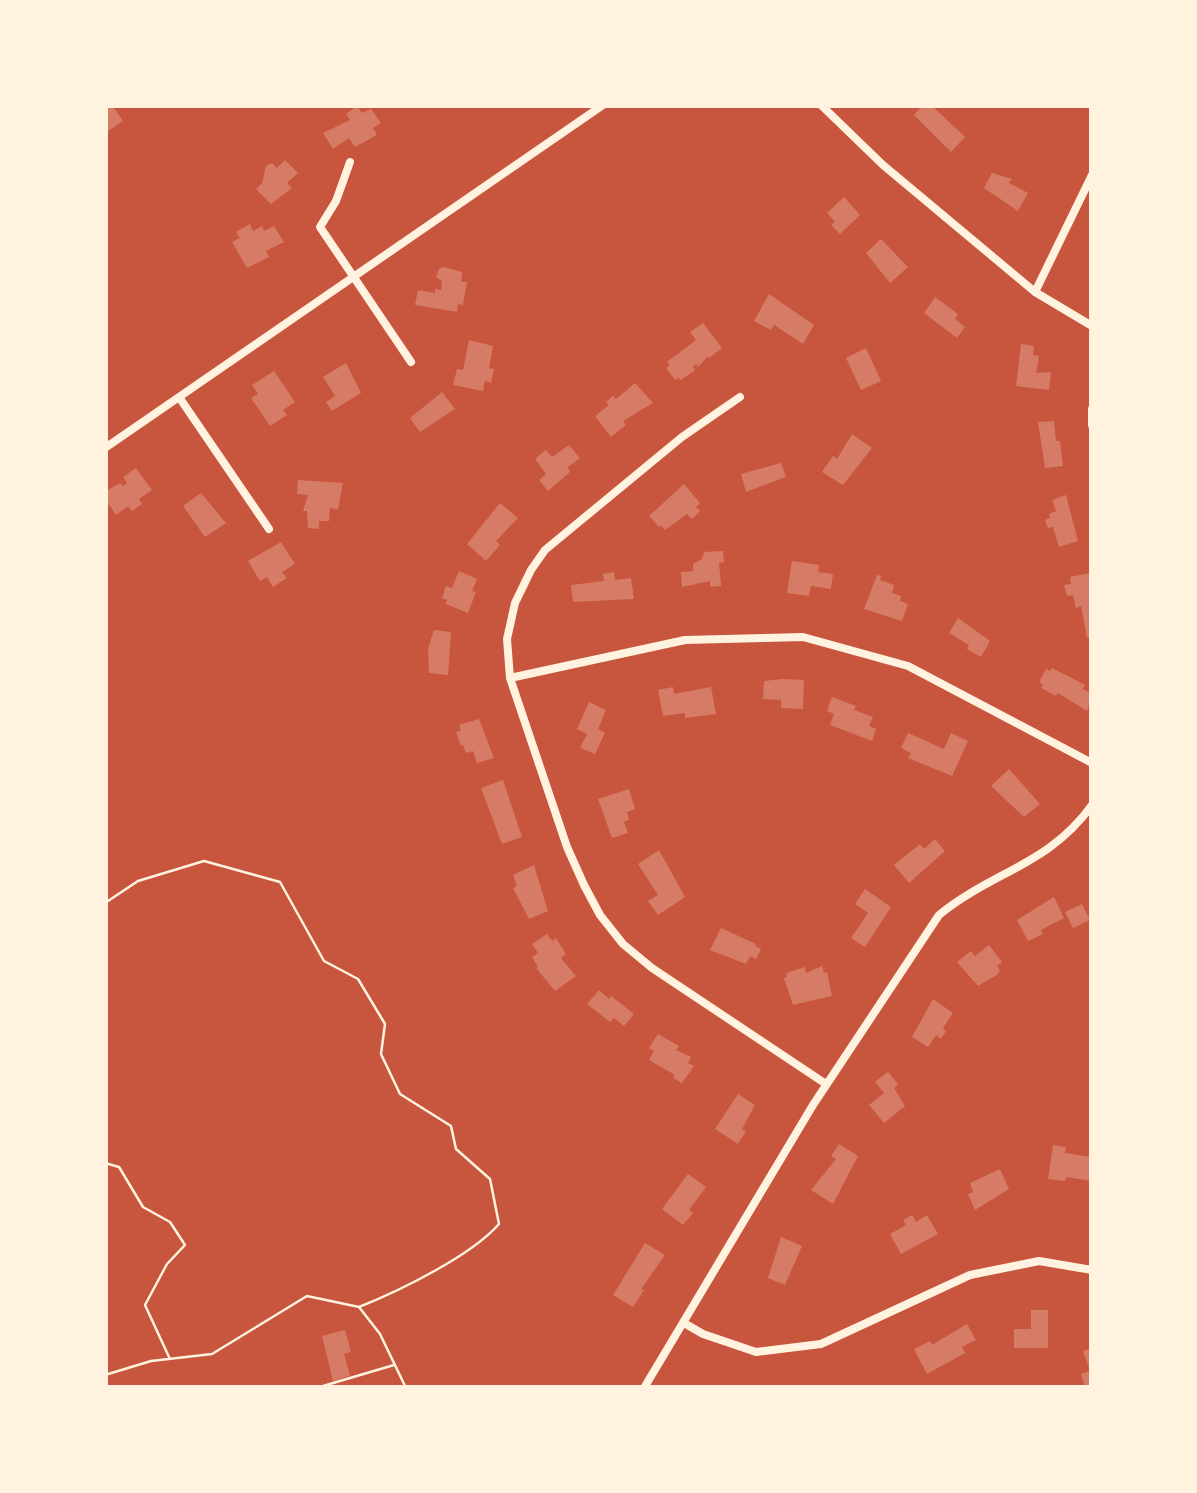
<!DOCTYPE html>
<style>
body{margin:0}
#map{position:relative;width:1197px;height:1493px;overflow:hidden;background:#c8553d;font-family:Raleway,sans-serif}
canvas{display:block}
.frame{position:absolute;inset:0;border:108px solid #fff3e0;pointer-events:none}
</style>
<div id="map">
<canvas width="1197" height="1493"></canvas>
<div class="frame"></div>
</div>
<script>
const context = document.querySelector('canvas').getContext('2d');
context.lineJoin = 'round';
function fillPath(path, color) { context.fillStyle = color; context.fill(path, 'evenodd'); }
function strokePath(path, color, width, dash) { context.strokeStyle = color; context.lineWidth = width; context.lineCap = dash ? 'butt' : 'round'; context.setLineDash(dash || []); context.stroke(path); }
const building = new Path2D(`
 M105,105H112L123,121L105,133Z
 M923,105H931L965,137L951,152L914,115Z
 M357,106L362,113L371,109L381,123L373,128L377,135L355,147L349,138L333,149L323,133L350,120L346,114Z
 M285,160L298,173L287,183L292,188L271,204L256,189L262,183L266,166L272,163L277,168Z
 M992,173L1012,179L1009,183L1028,193L1018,211L984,188Z
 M844,197L860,215L840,234L831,225L835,222L827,213Z
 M250,224L253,231L262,226L264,231L274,226L284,242L266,251L269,257L247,268L232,242L240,238L236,232Z
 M881,239L908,267L890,283L866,253Z
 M443,267L462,272L461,282H467L463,305L458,304L457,312L415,305L418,290L435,293V289L441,290L442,281L436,277L439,269Z
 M769,294L814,325L803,344L774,325L771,330L754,321Z
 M935,297L958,314L955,319L965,327L957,338L924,313Z
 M703,323L722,348L709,358L708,356L698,367L696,364L693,367L695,370L681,380L679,378L675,380L666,368L670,365L667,362L696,340L690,332Z
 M469,340L493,346L489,368L494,369L491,383L485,381L483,391L453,385L457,369L463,370Z
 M1021,344L1034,346L1033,355L1039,356L1036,373L1051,372L1049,390L1016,386Z
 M866,348L881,381L861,390L846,358Z
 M346,363L361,393L332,411L326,402L335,396L323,377Z
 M274,371L295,402L283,410L287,415L270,426L251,398L258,394L252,385Z
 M635,383L653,403L623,421L626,425L611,437L595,416L609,405L606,402L613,396L616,399Z
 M442,392L455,409L420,432L410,418Z
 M1054,421L1056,441H1060L1063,466L1045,468L1038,422Z
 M852,434L872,448L843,485L822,472L833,456L837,459Z
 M569,445L580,458L568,467L570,472L548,491L539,480L546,474L535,459L546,450L552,457Z
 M781,463L786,477L746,492L741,474Z
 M136,468L152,490L139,499L142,504L132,511L128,506L116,515L105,499L108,494L106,491L120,483L123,486L127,483L123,477Z
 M298,480L343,483L338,509L330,508L329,521H319V529L308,528L307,511H303L308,495L297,494Z
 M684,484L700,503L696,507L700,511L692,519L687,514L665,530L661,525L659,527L649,516Z
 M201,493L226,523L205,537L183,506Z
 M1066,495L1078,541L1059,547L1053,527L1048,528L1045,520L1050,518L1049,514L1056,511L1052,500Z
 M500,503L518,518L496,541L500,545L486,561L467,544Z
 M281,542L295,564L282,572L287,578L273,587L267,577L260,581L248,561Z
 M723,551L724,562L719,563L721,586L710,587V581L682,587L681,572L693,571V564L702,559L704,552Z
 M792,561L819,565L818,572L833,574L831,589L811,586L809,596L787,593Z
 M459,571L477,579L472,591L476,592L468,613L446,604L447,600L442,598L446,586L452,588Z
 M614,572L615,580L631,578L634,599L573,602L571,585L604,581L603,574Z
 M1090,573L1092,638H1087L1081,606L1076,608L1073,595L1067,596L1064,585L1071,584L1070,577Z
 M877,575L881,576L880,580L894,585L892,593L901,596L900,601L908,604L902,621L864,609Z
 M958,618L990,641L981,657L967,649L969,645L949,633Z
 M434,630L451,632L448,675L429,673L428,649Z
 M1052,668L1085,685L1083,689L1092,694L1087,711L1058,693L1056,696L1041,688L1043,684L1039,682L1046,669L1050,671Z
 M782,679L804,680L803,709L781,708V700L763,699L764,681Z
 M673,687L674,694L711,687L716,714L685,718V713L663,716L658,690Z
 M832,697L856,706L854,710L873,717L869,726L876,729L872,741L830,725L834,714L827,711Z
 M589,702L606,710L598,729L605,733L595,754L580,748L587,734L577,729Z
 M479,719L494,758L477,763L473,751L466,753L463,745L461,746L456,732L461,731L459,725Z
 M908,733L944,749L951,733L968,741L952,776L908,758L911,753L901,748Z
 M1009,769L1040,804L1024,817L991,786Z
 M503,780L522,837L502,844L481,788Z
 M629,789L635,809L627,812L629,820L624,822L628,833L612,838L598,799Z
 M935,839L945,851L909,883L894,865L920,844L924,849Z
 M659,850L685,897L658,915L648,901L658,895L638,864Z
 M534,865L548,911L529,919L513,888L517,886L513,875Z
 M865,889L891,907L865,947L851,938L868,913L855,904Z
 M1054,897L1064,918L1041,930L1043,934L1028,941L1017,920Z
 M1082,904L1090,920L1073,928L1065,912Z
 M721,928L756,944L755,946L761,949L756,959L750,956L746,964L710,950Z
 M547,934L552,941L556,938L566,954L561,958L576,976L555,991L536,968L538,967L532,957L538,953L532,944Z
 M989,945L1002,962L997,966L1000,970L997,975L978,986L957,962L971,951L975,956Z
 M822,966L824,973L827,972L832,996L793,1005L784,978L787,977L786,973L805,967L806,973Z
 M599,990L609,999L611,996L634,1014L624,1026L614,1018L610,1022L587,1004Z
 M933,999L953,1013L943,1028L946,1031L941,1039L936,1035L928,1047L912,1037Z
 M658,1034L679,1046L676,1050L691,1057L688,1063L694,1066L682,1083L673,1078L675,1075L649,1060L654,1051L649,1048Z
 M888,1072L898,1084L894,1088L905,1106L884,1123L869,1105L884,1093L875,1082Z
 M738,1094L755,1105L742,1129L746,1131L738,1144L715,1129Z
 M839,1144L858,1156L833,1204L811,1190L836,1159L831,1156Z
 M1053,1145L1066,1147L1065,1153L1092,1157V1181L1066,1177L1065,1181L1048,1179Z
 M1000,1169L1009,1189L975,1210L968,1194L973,1192L970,1183Z
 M688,1174L706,1187L689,1210L693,1213L683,1225L662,1209Z
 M912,1215L916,1222L927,1215L938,1234L901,1254L890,1234L906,1225L903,1220Z
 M781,1237L802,1246L785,1285L768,1278Z
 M645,1243L665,1255L641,1289L644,1290L633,1307L613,1295Z
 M1031,1310H1048V1348H1014V1329H1031Z
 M967,1324L976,1340L962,1347L965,1353L927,1374L914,1349L930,1341L932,1345Z
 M345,1330L351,1352L344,1354L350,1376L333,1381L322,1336Z
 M1092,1348V1384L1085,1386L1081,1374L1090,1371L1083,1351Z`);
const path = new Path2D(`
 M105,903L138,881L204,861L280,882L324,961L358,979L385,1024L381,1054L400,1094L451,1126L456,1149L490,1179L499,1224C471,1256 399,1291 359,1307
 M105,1163L119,1167L143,1207L170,1222L185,1245L167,1264L145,1305L169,1357
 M105,1375L151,1361L212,1354L307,1296L359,1307L380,1334L406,1388
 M282,1388L323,1386L394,1365`);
const minor = new Path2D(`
 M821,105L883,165L1035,292L1092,326
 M350,162L336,201L320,227L411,362
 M1035,292L1092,175
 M179,397L269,529
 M740,397L682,437L545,550L531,570L515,603L507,639L510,678L567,847L584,885L600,915L623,944L652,968L826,1084
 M1092,409V425
 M105,448L603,105
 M510,678L685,640L803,637L908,666L1092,763
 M684,1323L703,1334L756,1352L821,1344L970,1275L1039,1261L1092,1270
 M644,1388L813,1105L939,915C993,871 1049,865 1092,805`);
fillPath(building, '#d67c66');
strokePath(path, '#fff3e0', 2.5);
strokePath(minor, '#fff3e0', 8);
</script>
